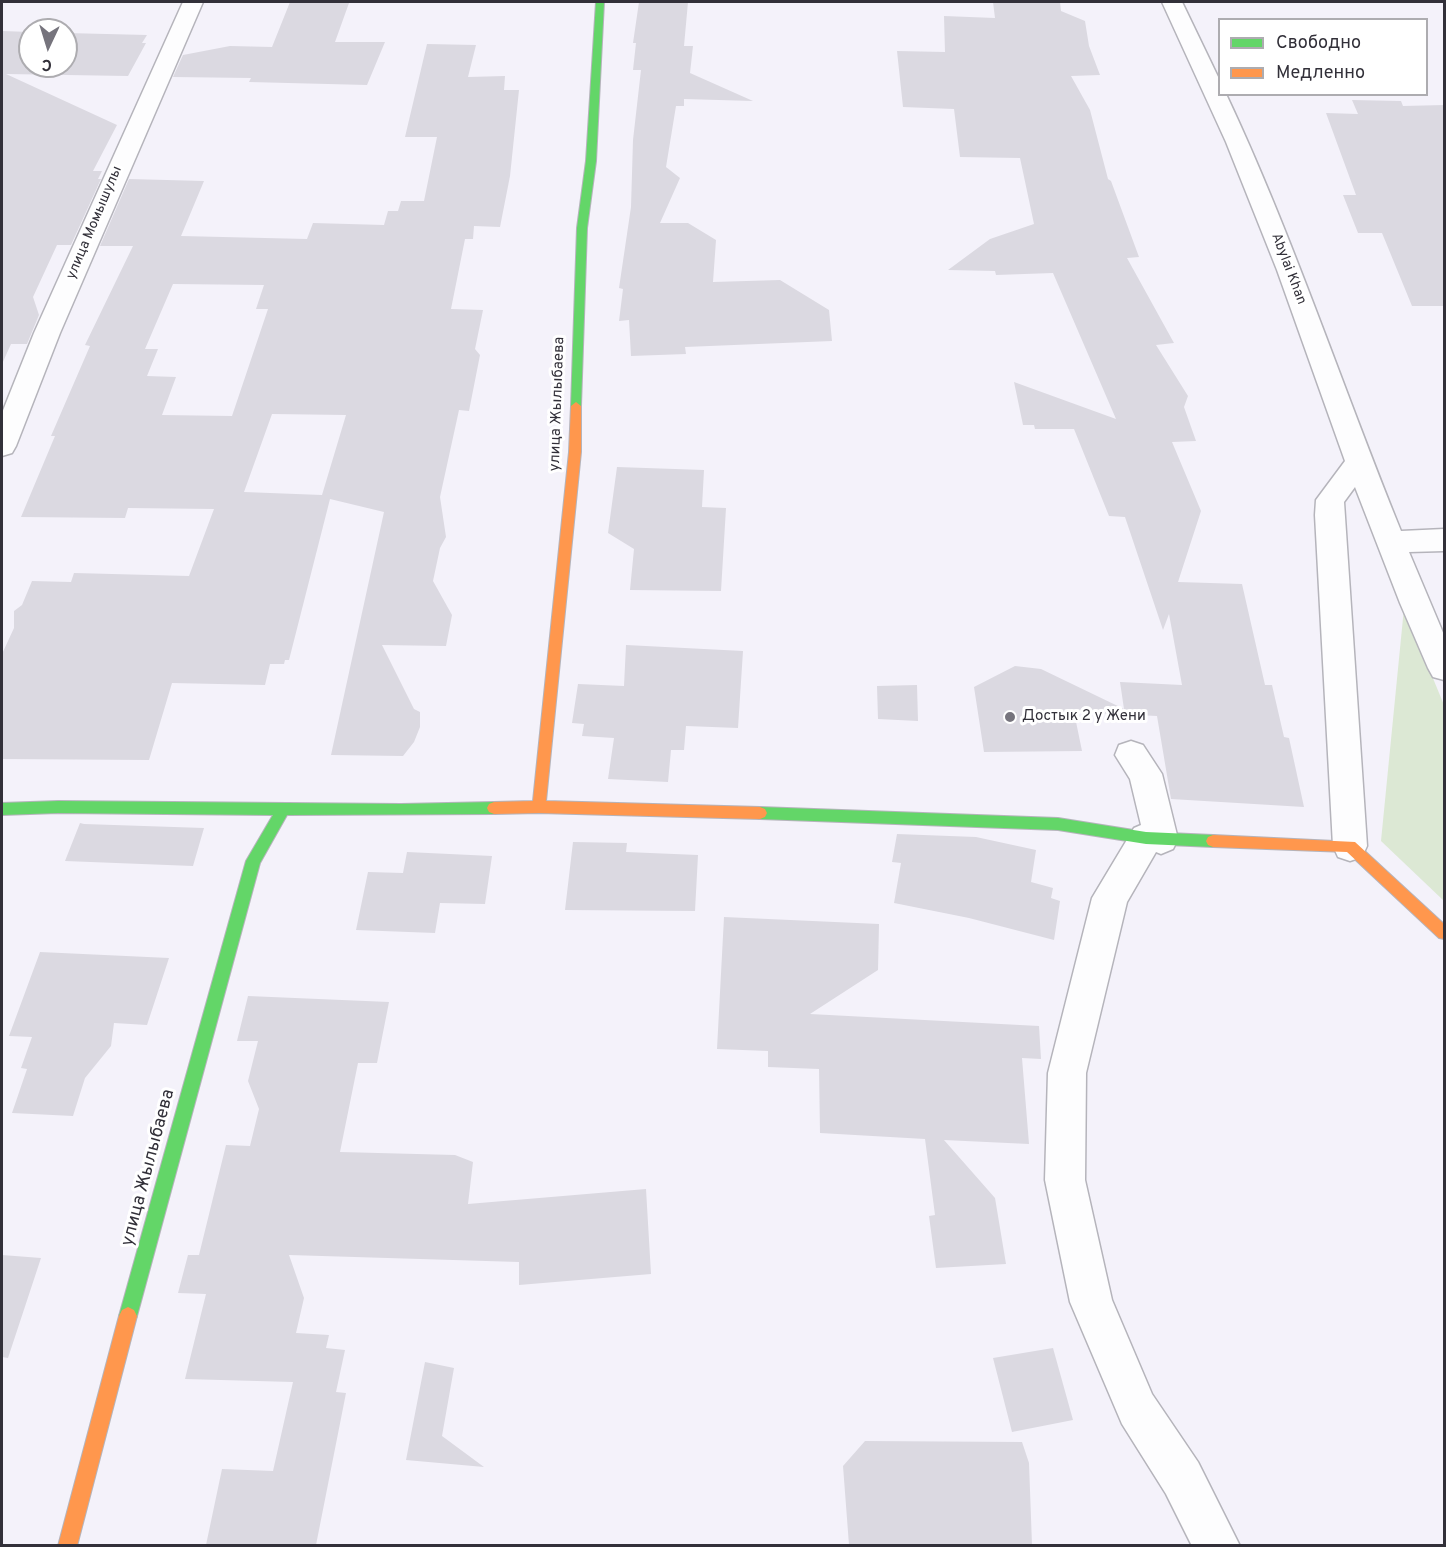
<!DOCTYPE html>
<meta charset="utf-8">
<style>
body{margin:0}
#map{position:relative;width:1446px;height:1547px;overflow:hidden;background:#f4f2fa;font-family:Overpass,sans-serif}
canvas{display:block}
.frame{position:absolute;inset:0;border:3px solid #323039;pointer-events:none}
.legend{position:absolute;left:1218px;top:18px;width:210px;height:78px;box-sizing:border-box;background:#fff;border:2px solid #adacb0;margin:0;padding:8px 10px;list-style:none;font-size:18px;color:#323039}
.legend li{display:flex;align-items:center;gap:12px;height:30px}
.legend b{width:30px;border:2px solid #adacb0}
.north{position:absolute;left:18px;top:18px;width:60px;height:60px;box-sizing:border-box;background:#fff;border:2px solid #adacb0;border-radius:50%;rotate:184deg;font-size:16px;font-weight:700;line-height:24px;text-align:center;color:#323039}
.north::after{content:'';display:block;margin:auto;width:21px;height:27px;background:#76747d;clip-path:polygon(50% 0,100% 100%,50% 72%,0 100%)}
</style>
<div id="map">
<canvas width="1446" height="1547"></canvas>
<div class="frame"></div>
<ul class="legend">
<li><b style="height:8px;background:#63d668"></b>Свободно</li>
<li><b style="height:8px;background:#ff974d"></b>Медленно</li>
</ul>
<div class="north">С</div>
</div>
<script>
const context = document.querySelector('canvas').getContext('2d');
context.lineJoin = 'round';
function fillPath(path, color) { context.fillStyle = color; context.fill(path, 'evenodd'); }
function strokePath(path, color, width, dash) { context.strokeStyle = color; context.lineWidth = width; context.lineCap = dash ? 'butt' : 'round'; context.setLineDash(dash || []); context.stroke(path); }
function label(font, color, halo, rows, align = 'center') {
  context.font = font + ' Overpass,sans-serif'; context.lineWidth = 6; context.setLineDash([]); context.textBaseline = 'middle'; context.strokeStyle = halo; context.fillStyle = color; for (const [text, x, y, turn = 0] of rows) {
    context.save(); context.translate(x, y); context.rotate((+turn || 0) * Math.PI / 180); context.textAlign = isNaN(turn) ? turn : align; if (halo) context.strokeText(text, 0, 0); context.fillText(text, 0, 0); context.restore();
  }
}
const green = new Path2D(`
 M1404,608L1444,705V901L1381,841Z`);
const building = new Path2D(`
 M290,2L349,3L335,42H385L367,85L249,82L251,78L173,77L183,55L230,46L272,47Z
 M639,2H688L684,46H693L690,73L753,101L684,99V106H676L666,167L680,178L660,223H688L716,240L713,282L780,280L829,310L832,341L685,347L686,354L631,356L629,320L619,321L623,289L619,288L631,207L633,140L641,70H633L636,43H633Z
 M993,2H1060L1061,11L1085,21L1089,46L1100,75L1071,76L1090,110L1108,179L1111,181L1139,257L1127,258L1174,343L1156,345L1188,396L1184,407L1196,441L1172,442L1201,511L1178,582L1242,584L1265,685H1272L1284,737L1289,738L1304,807L1171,799L1157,716L1074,712L1082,751L984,752L974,687L1015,666L1041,669L1124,709L1120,682L1182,685L1169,614L1163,630L1125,517L1109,516L1074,429H1035L1034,425H1023L1014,382L1116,419L1053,273L996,275L995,271L948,270L990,239L1034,224L1020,158L960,157L954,109L903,107L897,51L945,52L944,16L995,18Z
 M2,31L30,32V66H66V33L147,35L142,43H146L128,76L6,74L117,125L93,171H102L98,179H101L71,245H57L33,297L39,315L27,344H11L2,364Z
 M427,44L476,45L468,77L505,76L504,90H519L510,176L500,227L474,226L473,239H465L451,309L483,310L475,349L480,355L469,411L459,410L440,497L446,537L440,548L433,581L452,615L446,646L382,645L414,709L420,712V727L414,742L403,756L331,755L384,512L330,499L289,660H285L284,664H270L265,685L172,683L149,760L2,759V654L14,628V611L22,605L32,581L71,582L74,573L189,576L214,509L128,508L125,518L21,517L55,436H51L90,346L85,345L133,246H100L129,179L204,181L181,236L307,239L313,223L384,225L388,211H398L401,201H424L437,137H405ZM173,284L264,285L256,309H268L232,416L162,415L176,377L147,376L158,349H145ZM272,414L346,415L322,495L244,492Z
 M1352,100L1401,101L1403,106L1444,105V306H1412L1382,233H1358L1343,195H1356L1326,113L1358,114Z
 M617,467L704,470L702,507L726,508L721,591L630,590L634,549L608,533Z
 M626,645L743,651L738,728L686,726L684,750H671L668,782L608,779L614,738L582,736L584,724L572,723L578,684L624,686Z
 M917,685L918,721L878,719L877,686Z
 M80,823L84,824L204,828L193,866L65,861Z
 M897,834L976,837L1036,850L1031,882L1053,888L1051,898L1060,901L1054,940L969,918L894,903L901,863L892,862Z
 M573,842L627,843L626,852L698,855L695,911L565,910Z
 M407,852L492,856L485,904L440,903L435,933L356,930L368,872L403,873Z
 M724,917L879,924L878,970L810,1014L1039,1026L1041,1059L1022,1058L1029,1144L944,1140L995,1198L1006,1264L936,1268L929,1216L935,1215L925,1139L820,1133L819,1069L768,1067V1051L717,1049Z
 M40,952L169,958L147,1025L114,1023L111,1046L85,1078L73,1116L12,1113L27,1069L21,1068L32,1037L9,1036Z
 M248,996L389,1002L377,1063H358L340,1152L455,1155L473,1162L468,1204L646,1189L651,1274L519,1285V1262L289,1255L304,1298L296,1333L329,1335L326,1348L345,1350L336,1392L346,1393L316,1545H206L222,1469L273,1471L293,1382L185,1379L206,1294L178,1293L188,1255H199L226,1145L250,1146L259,1109L248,1081L258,1041H237Z
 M2,1255L41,1258L8,1358L2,1357Z
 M1053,1348L1073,1420L1012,1432L993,1358Z
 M425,1362L454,1368L442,1436L484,1467L406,1460Z
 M865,1441L1022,1442L1029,1463L1032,1545H849L843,1466Z`);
const street = new Path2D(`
 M183,2H203L60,333L16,446L12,453L2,456V413L34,333Z
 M1162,2H1182L1220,81V94H1226C1293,236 1342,386 1401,531L1444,529V551L1409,552L1444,635V680L1433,677L1428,668L1400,603L1355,487L1344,502L1367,846L1362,857L1350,861L1338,857L1333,846L1315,515L1316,500L1345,461L1277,270L1226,142Z
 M1131,741L1143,745L1162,774L1178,839L1173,849L1161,854L1156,852L1127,902L1086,1073L1085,1180L1112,1300L1152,1394L1198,1462L1240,1546H1192L1166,1494L1122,1424L1070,1302L1045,1180L1048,1073L1092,898L1134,828L1141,825L1130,779L1115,755L1119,745Z`);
const fast = new Path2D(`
 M596,2H604L596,161L587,228L581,406L576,410L571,406L577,228L586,161Z
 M58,801L401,804L494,802L499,804L501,808L499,812L494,814L287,815L260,863L137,1316L134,1322L128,1325L122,1322L119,1316L246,861L273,815L58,813L2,815V803Z
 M760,807L1058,818L1146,832L1213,835L1218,837L1220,841L1218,845L1213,847L1146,844L1058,830L760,819L755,817L753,813L755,809Z`);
const slow = new Path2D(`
 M576,402L581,406V452L546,801L760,807L765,809L767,813L765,817L760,819L539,813L494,814L489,812L487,808L489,804L494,802L533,801L569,452L571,406Z
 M1213,835L1355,842L1444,924V939L1439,938L1347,852L1213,847L1208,845L1206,841L1208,837Z
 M128,1307L134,1310L137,1316L77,1546H58L119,1316L122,1310Z`);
const markers = [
 [1010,717,6,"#76747d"]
];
const farStreetnames = [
 ["улица Момышулы",95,223,-67],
 ["Abylai Khan",1288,269,69]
];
const streetNames = [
 ["улица Жылыбаева",558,404,-88]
];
const poiNames = [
 ["Достык 2 у Жени",1022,717]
];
const nearStreetnames = [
 ["улица Жылыбаева",149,1168,-75]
];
fillPath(green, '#dce8d4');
fillPath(building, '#dbd9e1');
strokePath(street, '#b5b4bb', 3);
strokePath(fast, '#b5b4bb', 2);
strokePath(slow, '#b5b4bb', 2);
fillPath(street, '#fdfdfe');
fillPath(fast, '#63d668');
fillPath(slow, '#ff974d');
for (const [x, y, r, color] of markers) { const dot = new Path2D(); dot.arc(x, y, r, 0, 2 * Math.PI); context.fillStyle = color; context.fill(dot); strokePath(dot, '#fff', 2); }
label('14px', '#323039', '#fff', farStreetnames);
label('15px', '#323039', '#fff', streetNames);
label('15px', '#323039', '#fff', poiNames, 'left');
label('18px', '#323039', '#fff', nearStreetnames);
</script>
